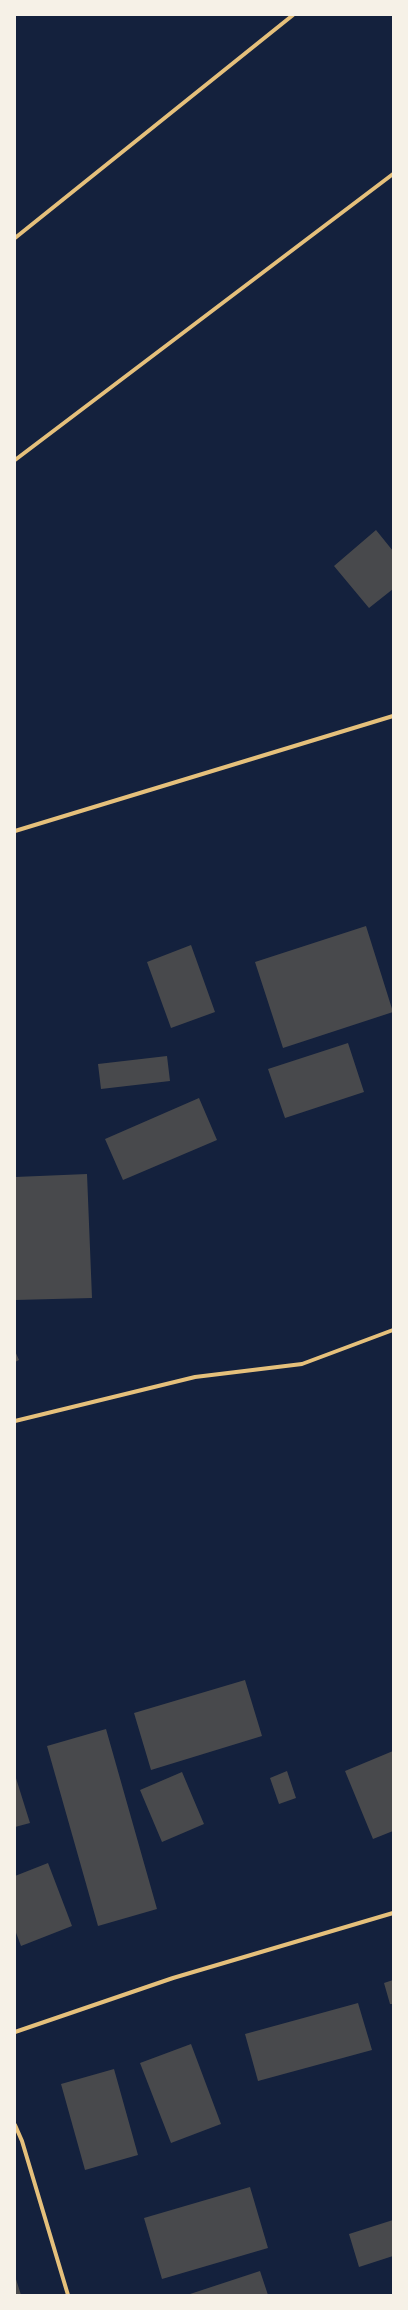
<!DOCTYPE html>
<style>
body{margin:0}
#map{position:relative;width:408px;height:2310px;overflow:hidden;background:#14213d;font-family:"Asap Condensed",sans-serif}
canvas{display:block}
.frame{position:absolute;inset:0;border:16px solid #f6f1e7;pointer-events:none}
</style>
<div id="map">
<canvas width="408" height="2310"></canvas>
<div class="frame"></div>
</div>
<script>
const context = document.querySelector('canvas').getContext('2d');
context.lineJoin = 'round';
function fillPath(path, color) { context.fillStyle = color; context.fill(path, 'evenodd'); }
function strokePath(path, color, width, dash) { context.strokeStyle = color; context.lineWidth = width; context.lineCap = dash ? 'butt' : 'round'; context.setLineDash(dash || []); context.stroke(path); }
const building = new Path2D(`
 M376,530L393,551V589L369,608L334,566Z
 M366,926L393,1012L283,1048L255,962Z
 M191,945L215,1012L171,1028L147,962Z
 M348,1043L364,1092L285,1118L268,1069Z
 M167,1056L170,1081L101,1089L98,1064Z
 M199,1098L217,1140L123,1180L105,1139Z
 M87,1174L92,1298L15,1300V1177Z
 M15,1351L19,1360L15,1362Z
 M245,1680L262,1736L151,1770L134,1713Z
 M106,1729L157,1909L98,1926L47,1746Z
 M393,1751V1831L373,1839L345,1771Z
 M287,1771L296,1798L279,1804L270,1778Z
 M182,1772L204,1824L162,1842L140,1790Z
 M15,1775L30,1823L15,1827Z
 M48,1863L72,1926L21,1946L15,1930V1876Z
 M393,1980V2004H390L384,1983Z
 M358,2003L372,2050L258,2081L245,2034Z
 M191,2044L221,2124L171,2143L140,2063Z
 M114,2069L138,2155L85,2170L61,2084Z
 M250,2187L268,2248L162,2279L144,2218Z
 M393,2220V2256L359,2267L349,2234Z
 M260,2271L268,2295H187Z
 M15,2276L21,2295H15Z`);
const minor = new Path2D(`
 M15,238L293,15
 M15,460L393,174
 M15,831L393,716
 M15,1421L195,1377L302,1364L393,1330
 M15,2032L173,1978L393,1913
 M15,2125L22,2141L68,2295`);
fillPath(building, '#48494c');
strokePath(minor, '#e5c07b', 4);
</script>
